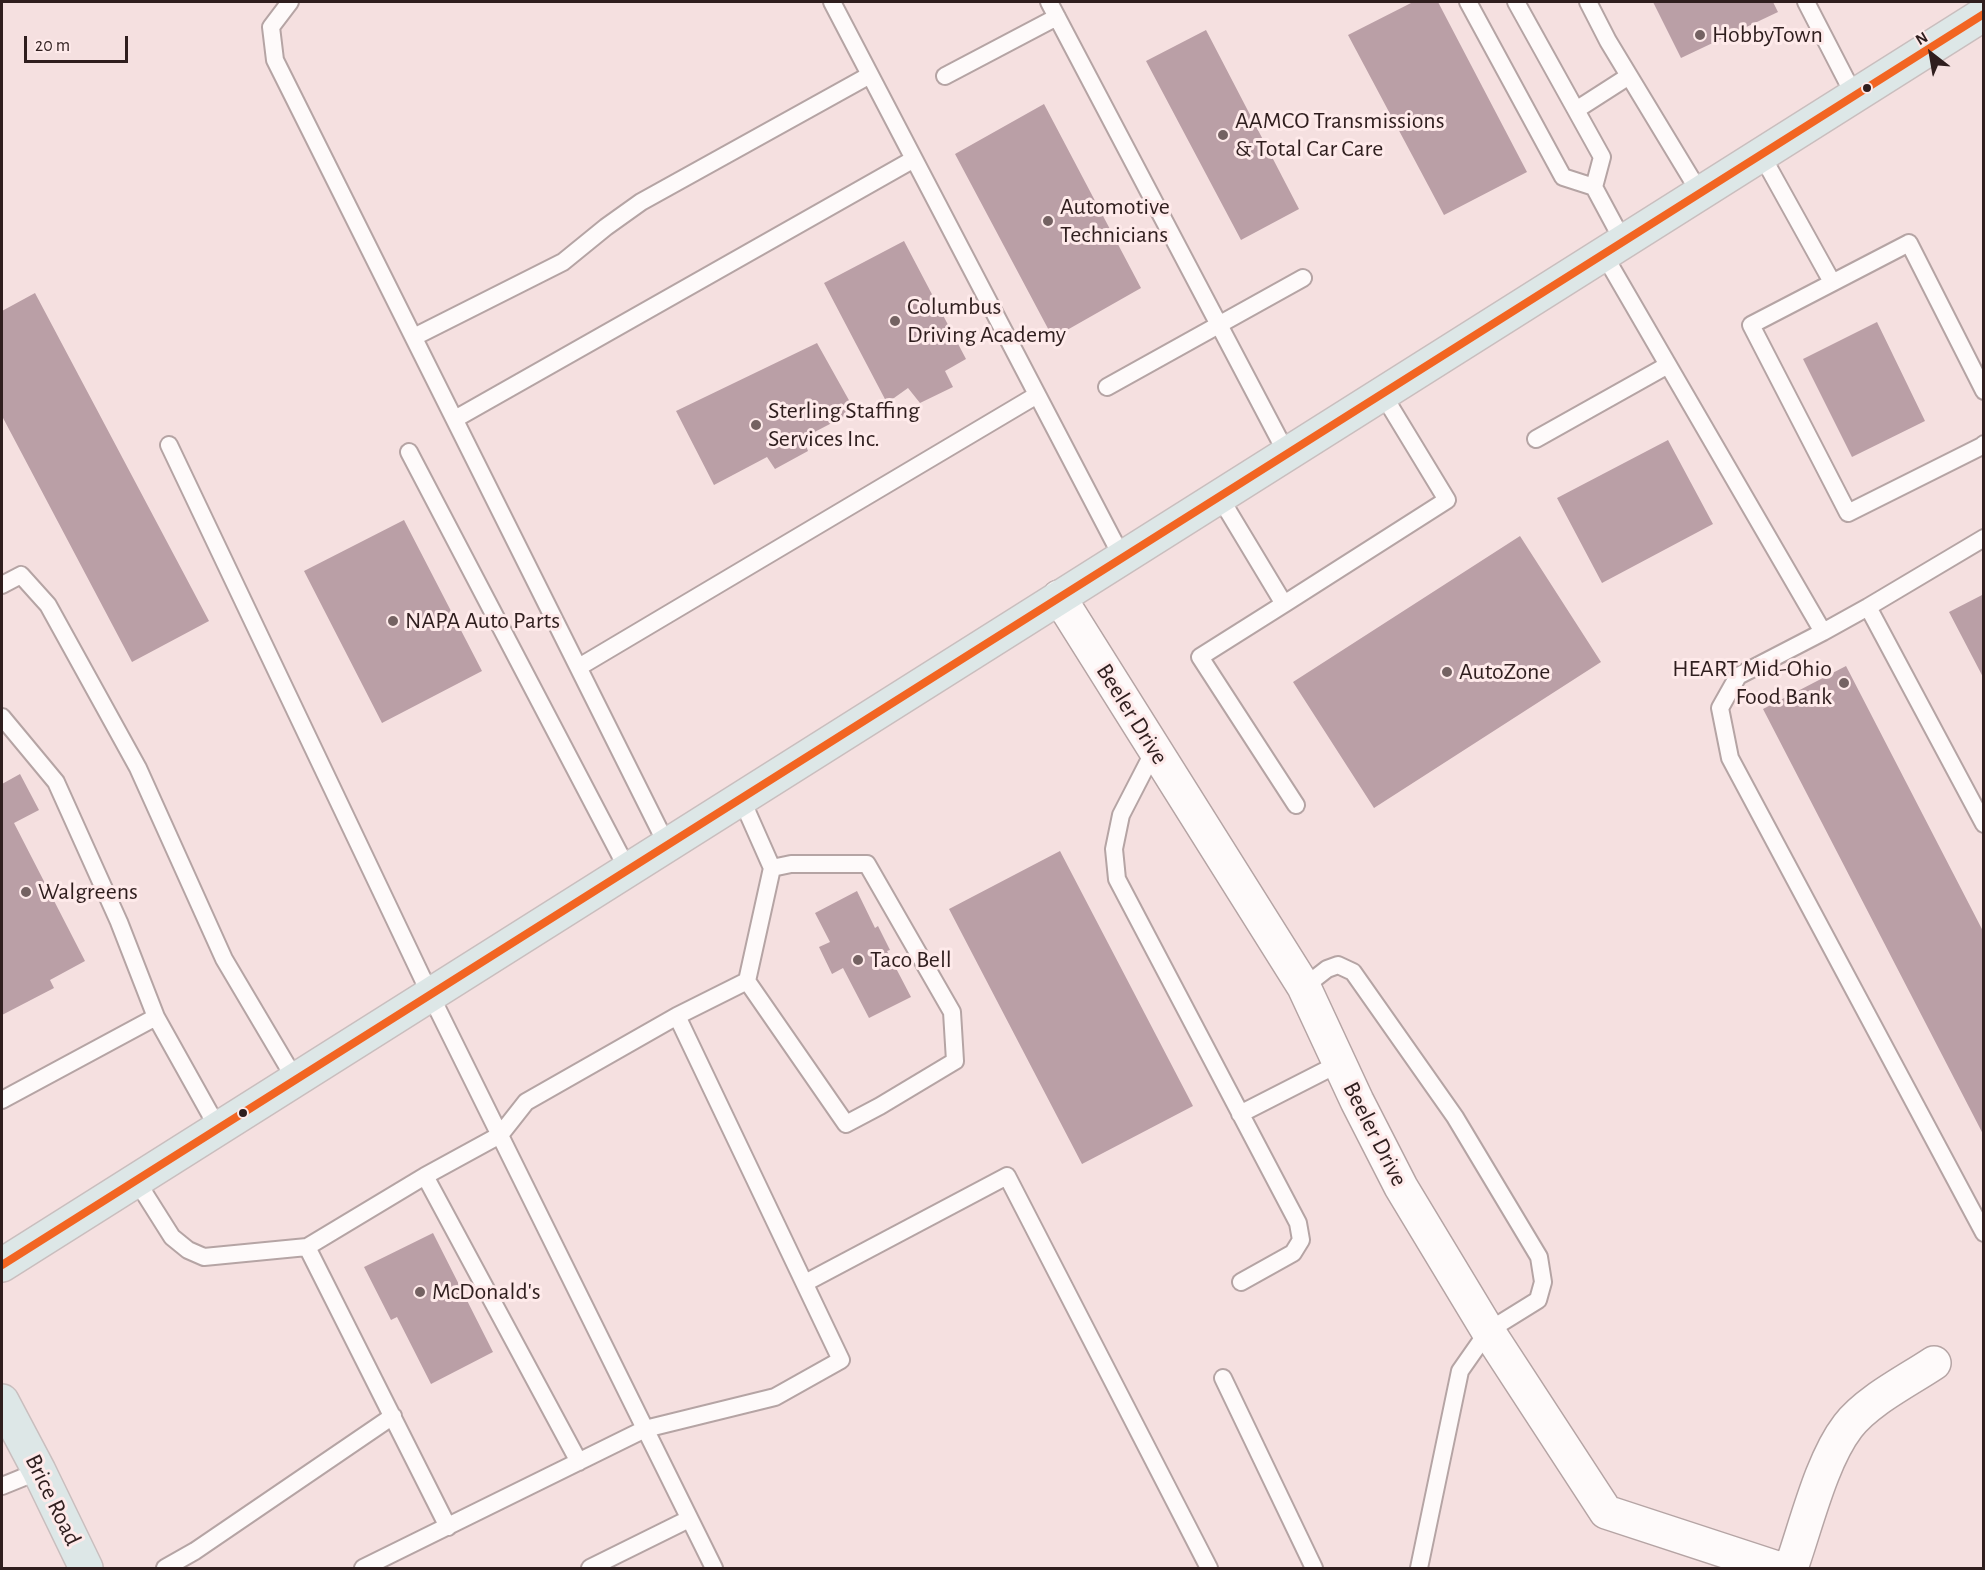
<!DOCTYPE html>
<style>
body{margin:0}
#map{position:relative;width:1985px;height:1570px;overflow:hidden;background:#f5e0e0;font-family:"Alegreya Sans",sans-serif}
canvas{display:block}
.frame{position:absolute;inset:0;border:3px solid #2f1e1e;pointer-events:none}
.north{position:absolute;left:1901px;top:24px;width:60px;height:60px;-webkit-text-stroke:4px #feeaea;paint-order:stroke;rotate:329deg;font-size:16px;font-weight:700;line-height:24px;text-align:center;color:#2f1e1e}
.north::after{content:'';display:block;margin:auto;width:21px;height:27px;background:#2f1e1e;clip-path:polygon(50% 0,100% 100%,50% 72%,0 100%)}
.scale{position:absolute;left:24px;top:36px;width:104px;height:27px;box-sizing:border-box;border:3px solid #2f1e1e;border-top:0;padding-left:8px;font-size:18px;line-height:21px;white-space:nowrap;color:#2f1e1e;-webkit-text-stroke:4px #feeaea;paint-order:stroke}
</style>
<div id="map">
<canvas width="1985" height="1570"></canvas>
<div class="frame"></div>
<div class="north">N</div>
<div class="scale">20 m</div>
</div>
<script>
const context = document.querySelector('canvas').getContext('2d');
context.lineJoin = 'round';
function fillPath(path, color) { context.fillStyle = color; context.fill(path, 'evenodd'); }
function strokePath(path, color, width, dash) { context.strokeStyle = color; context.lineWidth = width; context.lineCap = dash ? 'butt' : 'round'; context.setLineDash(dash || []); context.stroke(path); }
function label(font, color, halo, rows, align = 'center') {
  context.font = font + ' "Alegreya Sans",sans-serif'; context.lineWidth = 6; context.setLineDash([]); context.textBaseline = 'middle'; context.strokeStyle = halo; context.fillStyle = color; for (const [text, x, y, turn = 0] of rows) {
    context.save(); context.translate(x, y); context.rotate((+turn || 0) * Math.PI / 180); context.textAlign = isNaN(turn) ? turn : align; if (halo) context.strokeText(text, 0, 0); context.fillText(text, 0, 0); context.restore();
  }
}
const building = new Path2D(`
 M1413,2H1438L1527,172L1444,215L1348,35Z
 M1653,2H1773L1778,12L1681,58Z
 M1206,30L1299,209L1241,240L1146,61Z
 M1044,104L1141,288L1053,338L955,154Z
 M904,241L966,359L945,371L953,387L920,403L908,388L887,403L824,283Z
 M35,293L209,621L132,662L2,416V311Z
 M1877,322L1925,421L1852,457L1803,359Z
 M817,343L855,411L803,438L808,451L775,469L767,457L714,485L676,411Z
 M1668,440L1713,524L1602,583L1557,498Z
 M404,520L482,671L382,723L304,571Z
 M1520,536L1601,662L1374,808L1293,682Z
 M1984,594V679L1949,612Z
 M1846,666L1984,933V1136L1763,709Z
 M20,774L39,810L14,823L85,961L50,980L54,988L2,1015V784Z
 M1060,851L1193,1106L1082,1164L949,909Z
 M857,891L875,928L878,926L890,950L887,951L911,997L869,1018L843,968L832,974L819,947L830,942L815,913Z
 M433,1233L493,1352L431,1384L397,1317L391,1320L364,1267Z`);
const lane = new Path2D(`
 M290,2L271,27L275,60L667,845
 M832,2L1122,557
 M1049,2L1287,454
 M1468,2L1563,177L1594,187
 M1516,2L1602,157L1594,187L1623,241
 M1588,2L1608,41L1700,193
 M1806,2L1854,95
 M945,76L1057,17
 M1576,110L1629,76
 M1761,154L1832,282
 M1603,253L1823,632L1868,607L1984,538
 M414,337L563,262L606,227L641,202L870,75
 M1107,387L1303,278
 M1984,391L1909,243L1751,325L1848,513L1982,446L1984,444
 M455,419L914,159
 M1536,439L1668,365
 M169,445L430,994L714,1568
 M409,452L628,870
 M1219,496L1284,604L1447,500L1382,393
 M2,585L21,575L48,605L138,768L224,959L295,1079
 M1284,604L1200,657L1296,805
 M1868,607L1984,824
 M1823,632L1738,676L1720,708L1730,758L1984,1233
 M579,667L1037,395
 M2,717L56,782L119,922L156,1017L218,1128
 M1155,749L1121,815L1114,849L1117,879L1298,1223L1301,1240L1293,1253L1241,1282
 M747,981L846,1124L880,1106L955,1061L952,1012L867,864H791L772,868
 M1304,987L1327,969L1338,965L1353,972L1455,1117L1539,1257L1543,1282L1538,1300L1488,1331L1460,1371L1419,1568
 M2,1100L156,1017
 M1240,1114L1340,1063
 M425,1176L579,1462
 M136,1180L172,1237L188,1250L204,1257L307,1247L425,1176L500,1135L526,1102L677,1016L747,981L772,868L741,798
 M307,1247L448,1527
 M805,1283L1007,1176L1209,1568
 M1223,1378L1314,1568
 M2,1486L39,1471
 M165,1568L195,1551L393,1416
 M363,1568L645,1429L775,1397L841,1360L677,1016
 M590,1568L689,1519`);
const street = new Path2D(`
 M1059,597L1304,987L1357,1101L1401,1187L1488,1331L1606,1512L1777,1568
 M1791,1568C1806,1526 1821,1461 1848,1426C1867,1401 1907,1381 1934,1363`);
const primary = new Path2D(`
 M2,1265L1984,14
 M2,1401L39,1471L86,1568`);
const bus1 = new Path2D(`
 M2,1265L1984,14`);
const markers = [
 [1700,35,6,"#746262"],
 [1867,88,5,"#2f1e1e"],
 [1223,135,6,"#746262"],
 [1048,221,6,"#746262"],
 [895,321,6,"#746262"],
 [756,425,6,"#746262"],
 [393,621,6,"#746262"],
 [1447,672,6,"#746262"],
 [1844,683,6,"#746262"],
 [26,892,6,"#746262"],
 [858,960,6,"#746262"],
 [243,1113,5,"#2f1e1e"],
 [420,1292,6,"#746262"]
];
const poiNames = [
 ["HobbyTown",1712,35],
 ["AAMCO Transmissions",1235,121],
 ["& Total Car Care",1235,149],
 ["Automotive",1060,207],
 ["Technicians",1060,235],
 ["Columbus",907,307],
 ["Driving Academy",907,335],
 ["Sterling Staffing",768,411],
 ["Services Inc.",768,439],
 ["NAPA Auto Parts",405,621],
 ["HEART Mid-Ohio",1832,669,"right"],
 ["Food Bank",1832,697,"right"],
 ["AutoZone",1459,672],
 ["Walgreens",38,892],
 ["Taco Bell",870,960],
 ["McDonald's",432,1292]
];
const streetNames = [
 ["Beeler Drive",1132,714,58],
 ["Beeler Drive",1375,1134,63],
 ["Brice Road",53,1500,64]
];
fillPath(building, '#ba9fa6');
strokePath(lane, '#b5a4a4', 20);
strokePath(street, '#b5a4a4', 36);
strokePath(primary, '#c9bebe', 36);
strokePath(lane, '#fefafa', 16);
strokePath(street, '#fefafa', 33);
strokePath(primary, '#dde7e7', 33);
strokePath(bus1, '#f26522', 8);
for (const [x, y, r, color] of markers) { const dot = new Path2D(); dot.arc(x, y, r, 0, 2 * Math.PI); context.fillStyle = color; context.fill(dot); strokePath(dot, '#feeaea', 2); }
label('24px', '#2f1e1e', '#feeaea', poiNames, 'left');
label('24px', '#2f1e1e', '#feeaea', streetNames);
</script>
